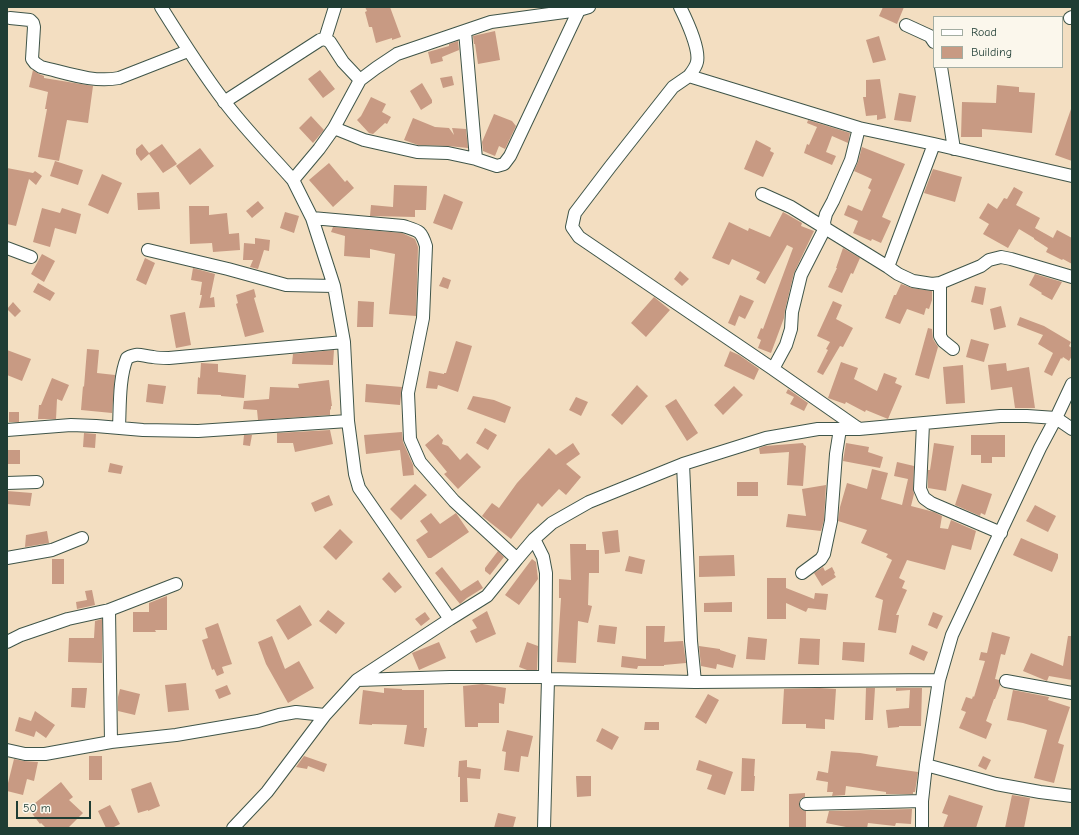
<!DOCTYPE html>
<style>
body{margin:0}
#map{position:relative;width:1079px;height:835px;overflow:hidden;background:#f3dec1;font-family:"Comic Neue",sans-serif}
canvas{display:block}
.frame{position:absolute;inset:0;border:8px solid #1f3d34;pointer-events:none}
.legend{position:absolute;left:933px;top:16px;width:130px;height:52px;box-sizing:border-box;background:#fbf7ec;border:1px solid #a3ada2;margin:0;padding:5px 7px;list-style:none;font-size:12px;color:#1f3d34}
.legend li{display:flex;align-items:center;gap:8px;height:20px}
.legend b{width:20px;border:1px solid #a3ada2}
.scale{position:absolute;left:16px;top:801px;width:75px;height:18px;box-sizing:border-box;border:2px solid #1f3d34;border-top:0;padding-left:5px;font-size:12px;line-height:14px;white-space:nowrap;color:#1f3d34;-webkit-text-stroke:3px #fbf7ec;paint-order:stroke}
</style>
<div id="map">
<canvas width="1079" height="835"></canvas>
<div class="frame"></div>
<ul class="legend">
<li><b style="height:5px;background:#fff"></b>Road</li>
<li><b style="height:11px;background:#c89a83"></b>Building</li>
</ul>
<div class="scale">50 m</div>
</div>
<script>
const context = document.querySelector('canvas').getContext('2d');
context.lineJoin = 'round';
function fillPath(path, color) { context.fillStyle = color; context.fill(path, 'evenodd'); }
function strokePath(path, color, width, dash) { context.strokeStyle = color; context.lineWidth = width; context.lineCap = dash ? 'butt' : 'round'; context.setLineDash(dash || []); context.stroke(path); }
const building = new Path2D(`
 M365,7H390L401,37L392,40V38L376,43L372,27H369L365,12L367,11Z
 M883,7H904L897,24L879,16Z
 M495,31L500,60L478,64L475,44H474L473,36Z
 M879,36L886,60L873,63L866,40Z
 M458,41L459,50L442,57L443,61L431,64L428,52L449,46V44Z
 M33,70L39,74L44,76V78L93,86L88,123L67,120L59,161L38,157L47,109H45L48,92L29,87Z
 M320,70L335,89L323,98L308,79Z
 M452,76L454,85L443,88L440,78Z
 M880,79L886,118L877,120V115L866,116L863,97H866V80Z
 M422,83L432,100V103L421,110L410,91Z
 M997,85L1019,87V92L1035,93L1032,133L982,129V137H961L962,102L996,103Z
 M899,93L916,96L911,122L894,120Z
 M371,97L386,104L382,112L391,117L387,124L385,123L373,134L369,133L357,120L361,116Z
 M1071,109H1072V161L1055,155Z
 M494,114L512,121L516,126L505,149L499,146L495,156L483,151L482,142Z
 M311,116L324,130L313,143L299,128Z
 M413,118L435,127L449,128L454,135L452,128L466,129L468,148L448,146L418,145L404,140Z
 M808,120L850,133L848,143L832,136L826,152L836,156L832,165L804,153L807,144L809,145L817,127L807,123Z
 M756,140L771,148L770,151L774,153L763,177L744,169Z
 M142,144L149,153L162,144L177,164L163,173L149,154L141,161L136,154V149Z
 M862,147L905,164L882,217L891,221L881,243L872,239L871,241L853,233L858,221L844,215L848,205L862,211L871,190L868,188L872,179L854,171L858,162Z
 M200,148L214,166L190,185L176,166Z
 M55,161L83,170L78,185L50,176Z
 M329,163L345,182L347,180L354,188L333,207L309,180Z
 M7,168L33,173L35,171L42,176L36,185L29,179L16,226L7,224Z
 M933,169L962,177L955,202L924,193Z
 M102,174L122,183L108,214L88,205Z
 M394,185L427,186L426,210H415V217L370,216L371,205L393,207Z
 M1014,187L1023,192L1016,205L1040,218L1035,228L1053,238L1057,230L1072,238V264L1063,259L1062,260L1046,252L1048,248L1034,239V238L1019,229L1008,248L983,234L989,224L979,218L988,203L997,209L1004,198L1007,199Z
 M159,192L160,209L138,210L137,193Z
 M444,194L463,202L452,230L433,223Z
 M258,201L264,208L252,218L246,211Z
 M189,206H209V215L227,213L229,234L239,233L240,250L213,252L212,243L190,244Z
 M42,208L60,213L62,208L81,214L76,234L55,228L50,247L33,242Z
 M285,212L299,216L294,233L280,228Z
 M783,212L802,223L801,226L814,231L794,273L785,310L784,318L771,353L758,348L761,340L757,338L761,328L763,329L793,248L787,245L765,284L756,279L760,272L732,259L729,265L712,258L729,222L748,231L749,228L770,237Z
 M333,227L402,233L415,239L418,247L416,316L389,314L395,254L370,249V258L344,256L345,236L331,232Z
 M255,238L270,240L269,251L264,250L258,269L250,267L253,260H243L244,243L255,244Z
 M843,248L860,258L853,274L851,273L842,293L828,287L837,268H836Z
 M42,254L55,261L44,282L31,274Z
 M145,258L155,263L146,285L136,280Z
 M193,268L215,274L210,298L214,297L215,307L199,308L202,295H200L202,282L191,280Z
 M680,271L689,279L682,286L674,279Z
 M1035,274L1062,282L1052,300L1041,294L1042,293L1029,285Z
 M443,277L451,280L448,289L439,286Z
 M38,283L55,293L50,301L33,292Z
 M901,284L912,288L932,291V300L929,309L926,308L924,315L907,309L900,324L885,318L894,295H896Z
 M975,286L986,288L983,305L971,302Z
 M254,289L256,297L254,298L264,332L245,337L236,304L238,303L236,295Z
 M740,295L754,301L745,319L739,316L735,326L728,323Z
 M654,297L670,310L646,337L631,323Z
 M358,301L374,302L373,327H357Z
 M833,301L842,305L836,319L853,328L843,347L840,346L823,375L817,372L828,350L826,349L830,342L817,336Z
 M13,302L21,311L15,317L7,309Z
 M1001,306L1006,327L994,330L990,309Z
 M185,312L191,345L176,348L170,315Z
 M1020,317L1044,326L1071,342L1069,346L1072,348V356L1069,361L1063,357L1062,359L1061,358L1052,376L1044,372L1053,353L1038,344L1043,335L1017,325Z
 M928,328L932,329L933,339L938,347L929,379L915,375Z
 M971,339L989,344L984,362L966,357Z
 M456,341L472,346L458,392L438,385L437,389L426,388L429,371L444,374V373H446Z
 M87,349L99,350L97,373L115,375L112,413L81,410L83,386L84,387Z
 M7,350L31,359L22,381L7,375Z
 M334,350L333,365L292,364L293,354Z
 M730,351L739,355L759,369L754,380L724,366Z
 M841,362L858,368L854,379L877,391L884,373L897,378L895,383L902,386L888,419L866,410L865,412L846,402L845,404L828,398Z
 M201,363L218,364V372L246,375L244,398L221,396V395L197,394L198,377L200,378Z
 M1006,363L1007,371L1029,367L1035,408H1015L1012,387L991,390L988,365Z
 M963,365L965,403L946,404L943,367Z
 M52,378L69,385L62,401L57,399L56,419H38L39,405H41Z
 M329,380L332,406H331V409L330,410V415L258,420L257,410L243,409L244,401L269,399L270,387L299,388L298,384Z
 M148,384L166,386L163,404L146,402Z
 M366,384L402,387L400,405L365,402Z
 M637,385L648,396L622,425L611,415Z
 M734,386L743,395L723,415L714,405Z
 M788,389L808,403L804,411L790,404L794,397L786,393Z
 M473,396L494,400L511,407L505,423L467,409Z
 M576,397L588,402L581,416L569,410Z
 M676,399L698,433L687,441L665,406Z
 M9,412H19V422H9Z
 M485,428L497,435L488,450L476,443Z
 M330,430L333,444L295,452L293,443H277V433Z
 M402,432L403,442L413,465L414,475L403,476L400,450L366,454L364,435Z
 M84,433L96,434L95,448L83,447Z
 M438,434L443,440L442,444L448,446L460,460L467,453L481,467L458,489L444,474L447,472L425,445Z
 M244,435H252L250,446L243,445Z
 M971,435H1005V457H992V463H981V455H971Z
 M573,443L580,454L566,464L581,477L566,495L559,489L542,507L538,503L511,539L482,516L492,503L499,508L517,483L549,448L556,455Z
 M803,443L804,445L806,446L803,486L787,485L789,452L760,454L759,448L765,446Z
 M846,443L869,447L868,452L883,457L880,468L843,461Z
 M934,443L954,446L946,491L928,488V470H930Z
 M7,450H20V464H7Z
 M897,462L914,466L913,489L914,494L911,506L934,512L942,516L940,528L948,529L951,520L976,531L971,550L952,545L945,570L907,560L899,578L905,581L902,588L907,590L896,615H899L896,633L878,630L883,600L875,597L892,560L886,557L888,554L861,543L867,530L838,521L840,507L847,483L867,489L872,469L888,473L881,499L902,505L908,479L894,476Z
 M110,463L123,466L121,474L108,472Z
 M737,482H758V496H737Z
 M415,484L427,495L401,520L390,509Z
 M962,484L992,494L985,515L981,513L980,516L955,505Z
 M826,485L824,520L821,531L786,527L788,514L806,516L802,489Z
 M7,491L32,493L30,506L7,504Z
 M329,495L333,505L315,512L311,503Z
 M1035,505L1056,516L1048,532L1026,521Z
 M431,513L440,524L456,513L469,532L431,558H428L416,540L428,532L420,521Z
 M340,529L353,542L336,560L323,547Z
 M618,530L620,552L605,554L602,532Z
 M47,531L49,543L25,547L26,535Z
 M1021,538L1058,554V558L1052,572L1013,555Z
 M570,544H586V550H599V573H589L588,605L592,606L588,623L578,621L576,663L557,662L561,598H559V579L571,580Z
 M498,551L504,557L490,575L485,571V568Z
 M734,555L735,576L699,577V556Z
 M629,556L645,560L642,574L625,571Z
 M52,559H64V584H52Z
 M532,559L536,562L538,579L519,605L505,595Z
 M442,567L461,591L478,580L483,588L467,598L460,604L435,573Z
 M823,567L825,571L832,567L835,573L834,574L836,577L822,586L814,573Z
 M389,572L402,587L395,593L382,579Z
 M767,578H786V588L814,599L815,593L828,594L826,610L808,608L806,612L786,603V619H767Z
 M92,590L95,605L77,609L76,602L87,600L85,591Z
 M167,596V630H155L156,632H133V612H149V603Z
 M732,602V612H704V603Z
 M300,605L312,625L288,640L276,620Z
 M328,610L345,623L336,634L319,621Z
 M487,611L496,634L476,643L470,631L477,628L472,620Z
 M425,612L430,619L421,626L415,619Z
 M933,612L943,616L937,629L928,625Z
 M102,619V663L68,662L69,638H94L95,621Z
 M218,623L232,664L222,667L224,673L217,676L214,669L212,670L202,640L208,638L205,628Z
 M599,625L617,627L615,644L597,642Z
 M646,626H665L664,642L683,641L686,663L664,665V666H638L637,669L621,667L622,656L646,659Z
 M992,632L1010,637L1005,655L1001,654L995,679L999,680L1000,685L995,699H994L986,721L992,724L986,739L959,728L966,712L961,710L966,697L972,699L973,696L974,697L985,661L979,660L981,652L987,653Z
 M272,636L285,669L299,661L314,688L288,703L266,664L258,642Z
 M1068,636H1072V680L1049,676L1047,681L1023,671L1031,653L1063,666Z
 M748,637L767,639L765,660L746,659Z
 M800,638L820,639L819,665L798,664Z
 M439,642L446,658L419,670L412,653Z
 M527,642L538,646L537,670H527L519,667Z
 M843,642L865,643L864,662L842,660Z
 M912,645L928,652L924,661L909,654Z
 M699,646L720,649V650L736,655L733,668L717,664L716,669L701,666Z
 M186,683L189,710L168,712L165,685Z
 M482,684L506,688L504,704L499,703V723H478V727H465L463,686Z
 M227,685L231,694L219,699L215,690Z
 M72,688H87L85,708L71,707Z
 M384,688L402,689V690H424V728H427L424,747L404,744L407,725L372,724V725L359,724L363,690L384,693Z
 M820,688L836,689L834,720L825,719V729L806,728V724H782L784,689Z
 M866,688H875L873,720H865Z
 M896,688H922L921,726H899V727L888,728L886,710L909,708L910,690L896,691Z
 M120,689L140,694L135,715L118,711V697Z
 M1013,690L1049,697L1048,700L1070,707L1058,743L1064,745L1054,783L1034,778L1047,730L1023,723L1007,720Z
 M708,694L719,700L706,724L695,717Z
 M35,711L55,725L46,738L36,731L34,737L15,731L19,717L31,721Z
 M645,722H659V730H644Z
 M602,728L619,737L612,750L596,741Z
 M507,730L533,736L528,757L521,756L519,772L504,770L506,752L502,751Z
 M831,751L860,753L878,756L876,766L918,772L915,792H913V794H886V792L846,786L845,795L832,796L833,792H827L828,782L816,780L818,771L828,773Z
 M89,756H102V780H89Z
 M304,756L327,764L324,772L308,766L307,769L296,767Z
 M983,756L991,760L986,770L978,766Z
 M742,758L755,759L754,776H755L754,791H741Z
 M14,759L24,761L38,762L34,781L27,779L23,795L7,791V787Z
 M467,760V767L481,769L480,779L467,778L468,802H460V777H458L459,761Z
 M699,760L733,772L725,795L707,789L712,775L696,770Z
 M576,776H591V796L577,797Z
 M61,782L73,797L69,800L83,813L68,828H46L41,823L40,824L31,812L37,807L35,806V803Z
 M151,782L160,806L148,811V810L138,813L131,789Z
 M805,793V797L802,798L800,800L799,804L800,808L802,810L806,811V828H789V794Z
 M949,795L983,806L976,828H943L948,815L942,813Z
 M1012,795L1030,798L1024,828H1005Z
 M110,805L120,824L112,828H106L98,811Z
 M912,809L911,824L896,823L895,826L868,823L867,828H851L826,823L829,811Z
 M498,813L516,817L513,828H494Z`);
const minor = new Path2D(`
 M161,7C181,39 201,71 224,101C245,129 270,154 293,180
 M680,7C686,19 700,49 697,62C696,67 692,72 689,76
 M10,18L30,20L33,23L34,27L32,59L35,63L41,67C67,73 93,83 119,78L188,51
 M1070,18L1072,17
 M906,25L930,36L934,42
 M465,31L476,159
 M325,39L335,7
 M941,67L954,149
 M224,102L320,40L325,39L330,42L343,62L360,80
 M334,128L364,140L417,152L448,153L476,159L497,166L504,164L510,156L579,10
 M762,194L791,207L888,267L898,274L913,281L932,284L940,283L981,266L989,260L1001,257L1011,259L1072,277
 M312,218L403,226C419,231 421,230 426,246L423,318L408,393L410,439L420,462L454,501L517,559
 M7,248L31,257
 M148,250L228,269L286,285L334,286
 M888,267L934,144
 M940,283V336L943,341L953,349
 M773,369L579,237L572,227L575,213L610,167L673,87L689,76L859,128
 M923,424L920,489L924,498L931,503L1001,533
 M119,427C120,406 119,377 127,358C139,352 141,356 153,357C158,358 163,358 169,358L344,342
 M859,429L773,369L786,345L791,329L792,312L801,275L825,228L824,222L826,214L833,201L851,160L859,128L934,144L1072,176
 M7,430L71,425L96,426L143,430L198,431L348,421
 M683,464L691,641L695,682
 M7,483L37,482
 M534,539L543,557L546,573L545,677
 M7,558L52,550L82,538
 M802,573L821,559L824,554L831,521L836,454L840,429
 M109,610L111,742
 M450,619L359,488L355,474L348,421L344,342L334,286L312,218L293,180L319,149L334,128L360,80L376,68L397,54L491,22L579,10L589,7
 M7,642L21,635L68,619L109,610L176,584
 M357,680L450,677H545L548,679L695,682L939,680
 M1006,681L1072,693
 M7,750L25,754H45L111,742L176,735L258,721L279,715L296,712L325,715
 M926,765L996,784L1040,792L1072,796
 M806,804L922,801
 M233,828L267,792L325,715L357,680L450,619L487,596L517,559L534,539L552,523L589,502L683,464L766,438L818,429H859L1000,416H1027L1056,418L1072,429
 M544,828L548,679
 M922,828V801L926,765L939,680L952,635L1040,448L1056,418L1072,384`);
fillPath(building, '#c89a83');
strokePath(minor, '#3f5549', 14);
strokePath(minor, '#fff', 12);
</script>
